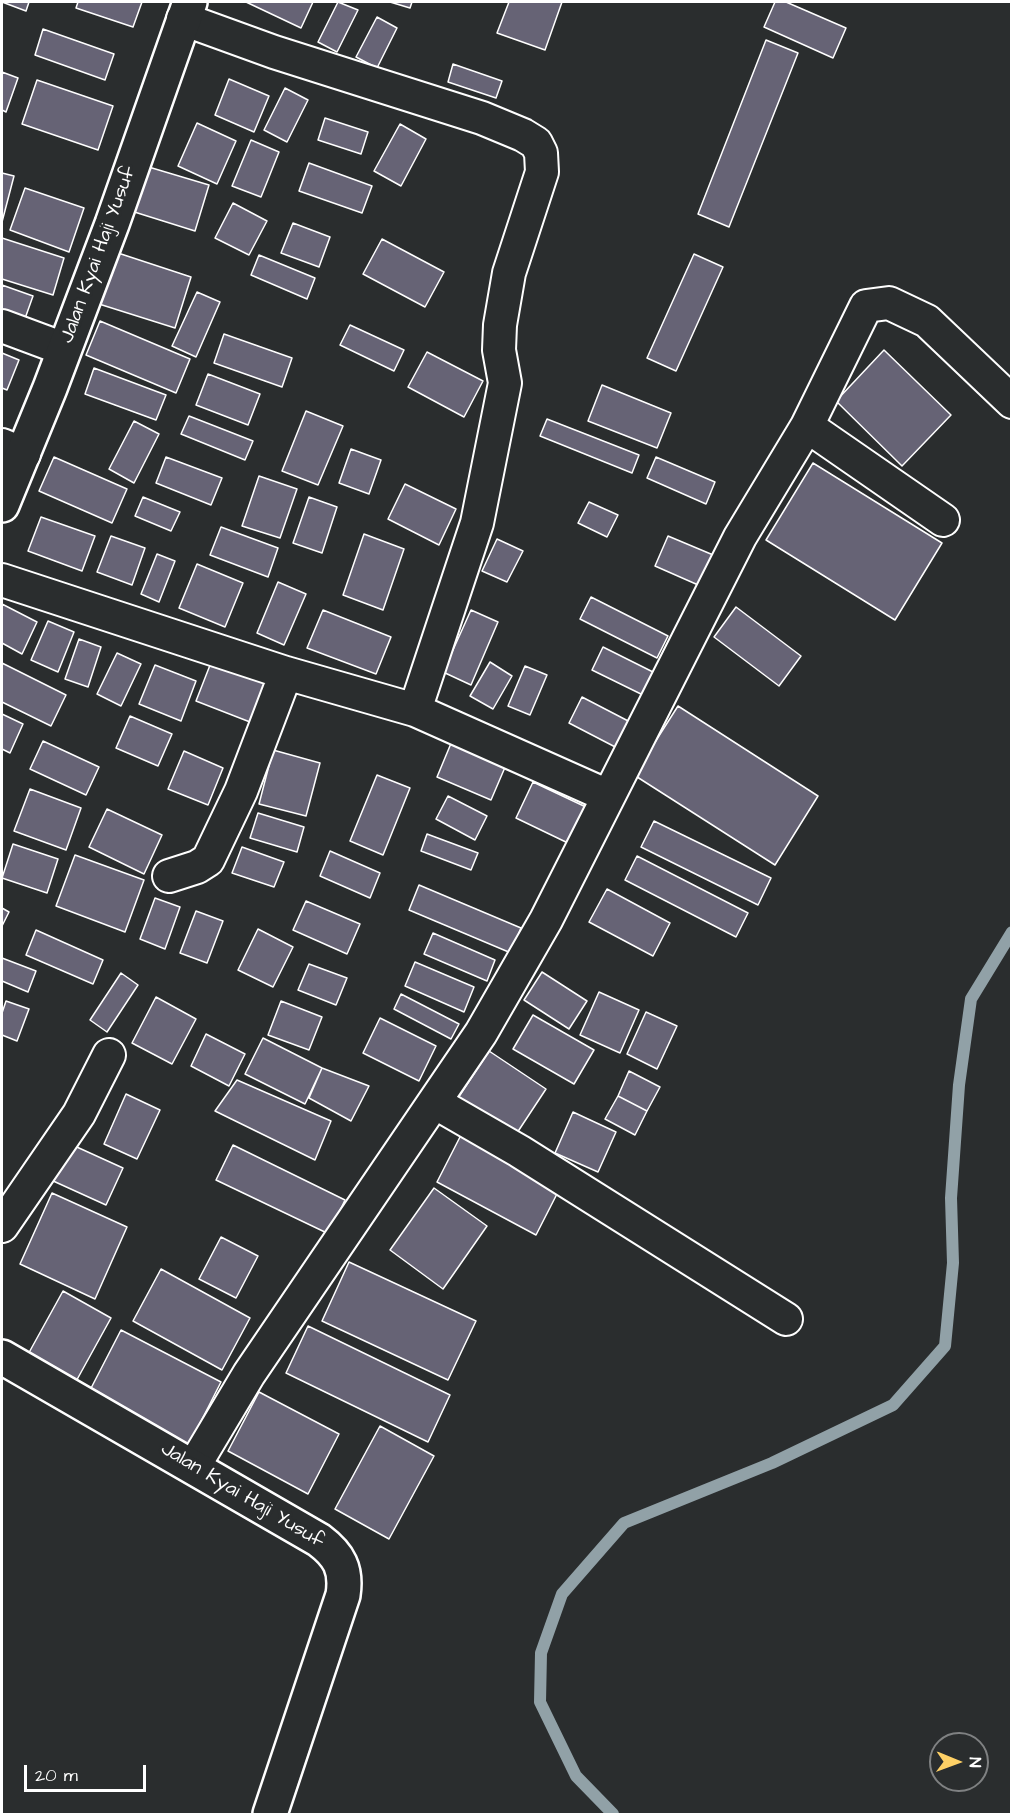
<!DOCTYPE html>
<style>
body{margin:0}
#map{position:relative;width:1013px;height:1816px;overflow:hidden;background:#2a2d2e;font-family:"Architects Daughter",sans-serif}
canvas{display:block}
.frame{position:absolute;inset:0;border:3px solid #fff;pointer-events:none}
.north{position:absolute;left:929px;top:1732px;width:60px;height:60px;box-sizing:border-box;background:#2a2d2e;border:2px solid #7f8182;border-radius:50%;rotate:91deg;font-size:16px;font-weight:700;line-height:24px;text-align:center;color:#fff}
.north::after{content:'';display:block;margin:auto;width:21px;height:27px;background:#ffd166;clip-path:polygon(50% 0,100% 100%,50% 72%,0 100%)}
.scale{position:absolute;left:24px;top:1765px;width:122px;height:27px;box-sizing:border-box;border:3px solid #fff;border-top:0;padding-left:8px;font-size:18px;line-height:21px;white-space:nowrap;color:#fff;-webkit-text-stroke:4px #2a2d2e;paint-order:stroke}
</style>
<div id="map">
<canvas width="1013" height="1816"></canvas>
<div class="frame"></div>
<div class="north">N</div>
<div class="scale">20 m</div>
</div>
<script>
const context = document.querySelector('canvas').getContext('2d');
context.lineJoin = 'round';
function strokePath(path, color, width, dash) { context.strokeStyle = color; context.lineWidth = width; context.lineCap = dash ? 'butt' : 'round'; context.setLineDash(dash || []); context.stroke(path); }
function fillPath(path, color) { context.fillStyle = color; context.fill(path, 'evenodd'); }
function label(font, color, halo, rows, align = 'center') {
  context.font = font + ' "Architects Daughter",sans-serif'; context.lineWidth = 6; context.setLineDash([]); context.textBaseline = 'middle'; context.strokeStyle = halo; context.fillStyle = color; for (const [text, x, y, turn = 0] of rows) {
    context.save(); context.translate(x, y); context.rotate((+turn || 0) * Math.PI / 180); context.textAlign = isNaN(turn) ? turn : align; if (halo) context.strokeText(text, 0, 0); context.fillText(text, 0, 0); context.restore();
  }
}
const stream = new Path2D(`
 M613,1814L576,1776L540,1702L541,1653L562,1594L624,1523L772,1463L893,1405L945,1346L953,1263L951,1198L959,1085L971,999L1012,932`);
const building = new Path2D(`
 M2,2H29L26,11Z
 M78,2H142L133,27L76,8Z
 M246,2H313L301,28Z
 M338,2L358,10L337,52L318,42Z
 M390,2H412L410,8Z
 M509,2H562L545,50L497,33Z
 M775,2H786L846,28L833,58L764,27Z
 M377,17L397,28L377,68L356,57Z
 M43,29L114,54L105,80L35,55Z
 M766,40L798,53L729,227L698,214Z
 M453,64L502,81L496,98L448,82Z
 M2,72L18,78L6,112L2,110Z
 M229,79L269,96L254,132L215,115Z
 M37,80L113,106L98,150L22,124Z
 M285,88L308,100L287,142L264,130Z
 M325,118L368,132L361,154L318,140Z
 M197,123L236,141L217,184L178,166Z
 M400,124L426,139L401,186L374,171Z
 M251,140L279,152L261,197L232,186Z
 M309,163L372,186L362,213L299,191Z
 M142,165L209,185L195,231L128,210Z
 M2,173L14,176L2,222Z
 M25,188L84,208L69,252L10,230Z
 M233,203L267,221L249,255L215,238Z
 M293,223L330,237L319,267L281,253Z
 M2,238L64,258L53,295L2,279Z
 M382,239L444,272L425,307L363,274Z
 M115,252L191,277L175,328L99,304Z
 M694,254L723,267L676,371L647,358Z
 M259,255L315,278L307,299L251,275Z
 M2,285L33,296L22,327L2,319Z
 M197,292L220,302L196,357L172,346Z
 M100,321L190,359L176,393L86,355Z
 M350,325L404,350L394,371L340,345Z
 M224,334L292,358L282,387L214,363Z
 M884,350L951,415L902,466L836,401Z
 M427,352L483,381L464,417L408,387Z
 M2,353L19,360L7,390L2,388Z
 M94,368L166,395L156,420L85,394Z
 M208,374L260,394L248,425L196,405Z
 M602,385L671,413L657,448L588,421Z
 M306,411L343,426L318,485L282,471Z
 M189,416L253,441L245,460L181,434Z
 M547,419L639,455L632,473L540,436Z
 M134,421L159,434L134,483L109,469Z
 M351,449L381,460L369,494L339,483Z
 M54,457L127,489L112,523L39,491Z
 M166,457L222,478L211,505L156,483Z
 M656,457L715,482L706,504L647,478Z
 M813,463L942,543L895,620L766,540Z
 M259,476L297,489L280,538L242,526Z
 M405,484L456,509L439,545L388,519Z
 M143,497L180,512L171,531L135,516Z
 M309,497L337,507L322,553L293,543Z
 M589,502L618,515L607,537L578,523Z
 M41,517L95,536L82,571L28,551Z
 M221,527L278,548L268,577L210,555Z
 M364,534L404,549L383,610L343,595Z
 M111,536L145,548L132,585L97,572Z
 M668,536L718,557L705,588L655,566Z
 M497,539L523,551L507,582L482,571Z
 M157,554L175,561L159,602L141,594Z
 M197,564L243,583L225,627L179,608Z
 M278,582L306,594L284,645L257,633Z
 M591,597L668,636L657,658L580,619Z
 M2,604L37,622L22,654L2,643Z
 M736,607L801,656L779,686L714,637Z
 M323,610L391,637L376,674L307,648Z
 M471,610L498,622L471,685L443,672Z
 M48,621L74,632L58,672L31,660Z
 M79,639L101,647L88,687L65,679Z
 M603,647L655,673L645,696L592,670Z
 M117,653L141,664L121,706L97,694Z
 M212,660L266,682L250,722L196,701Z
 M490,662L512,676L493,709L470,696Z
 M2,663L66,695L51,726L2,702Z
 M155,665L196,681L181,721L139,704Z
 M525,666L547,675L530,715L508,706Z
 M582,697L634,724L621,750L569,723Z
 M678,706L818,796L775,865L634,775Z
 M2,714L23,724L10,753L2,749Z
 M130,716L172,734L158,766L116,748Z
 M43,741L99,767L86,795L30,769Z
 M452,741L506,765L491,800L437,777Z
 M273,750L320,763L306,816L259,804Z
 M184,751L223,768L208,805L168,789Z
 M377,775L410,788L383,855L350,841Z
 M533,782L588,808L570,844L516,818Z
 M30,789L81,808L66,850L14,831Z
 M448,796L487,816L475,840L436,819Z
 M107,809L162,835L144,874L89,847Z
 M258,813L304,827L297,852L250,838Z
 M654,821L771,878L758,905L641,847Z
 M427,834L478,853L471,870L421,851Z
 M13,844L58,859L47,893L2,878Z
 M242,847L284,862L274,887L232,873Z
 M330,851L380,873L370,898L320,876Z
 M75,855L144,880L125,932L56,906Z
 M637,856L748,913L736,937L625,880Z
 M419,885L521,928L511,953L409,910Z
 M607,889L670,923L653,956L589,922Z
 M155,898L180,907L165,949L140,939Z
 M306,901L360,924L347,954L293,930Z
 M2,908L9,912L2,926Z
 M196,911L223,921L207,963L180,953Z
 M258,929L293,947L273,987L238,970Z
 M36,930L103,960L93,984L26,955Z
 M433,933L495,960L487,981L424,954Z
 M2,958L36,971L28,992L2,981Z
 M415,962L474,987L464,1012L405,986Z
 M309,964L347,978L336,1005L298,990Z
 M542,972L587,1001L569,1029L524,1000Z
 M121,973L138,985L107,1032L90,1020Z
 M599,992L639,1010L620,1053L580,1035Z
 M401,994L459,1024L451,1039L394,1009Z
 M156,997L196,1019L172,1064L132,1043Z
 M6,1001L29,1009L17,1041L2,1035V1013Z
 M281,1001L322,1017L309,1050L268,1035Z
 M646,1012L677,1026L657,1069L627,1054Z
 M533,1015L594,1050L574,1084L513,1049Z
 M380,1018L436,1046L419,1081L363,1053Z
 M206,1034L245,1054L229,1086L191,1066Z
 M263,1038L322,1068L305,1104L245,1074Z
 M489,1051L546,1089L515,1136L458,1098Z
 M322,1068L369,1086L351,1121L309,1098Z
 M629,1071L660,1087L647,1111L618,1096Z
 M237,1080L331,1121L315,1160L215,1111Z
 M126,1094L160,1110L137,1159L104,1144Z
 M618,1096L647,1111L635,1135L605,1119Z
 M573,1112L616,1132L598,1172L555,1153Z
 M461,1135L560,1188L536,1235L437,1182Z
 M68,1143L123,1168L106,1205L51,1180Z
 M233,1145L345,1200L329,1234L216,1180Z
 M434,1188L487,1226L443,1289L390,1250Z
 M52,1193L127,1227L95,1299L20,1264Z
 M221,1237L258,1256L236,1298L199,1279Z
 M349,1262L476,1321L448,1380L322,1321Z
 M161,1269L250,1318L222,1370L133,1321Z
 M63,1291L111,1318L74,1385L26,1358Z
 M308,1326L450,1395L428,1442L286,1373Z
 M121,1330L221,1382L189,1445L88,1394Z
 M259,1392L339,1434L308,1494L228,1451Z
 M380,1426L434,1456L389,1539L335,1509Z`);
const minor = new Path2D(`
 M183,19L274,52L482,118L523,135L536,143L541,153L542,172L509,273L500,325L499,350L505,383L477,523L415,710
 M2,326L64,349
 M807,426L943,520
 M2,445L24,454
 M2,580L286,673L415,710L608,796
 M169,876L197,867L208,860L241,791L286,673
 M434,1102L519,1151L786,1319
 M2,1226L79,1114L109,1055
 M194,1466L249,1374L481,1033L546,920L740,537L807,426L866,306L889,303L927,321L1012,402`);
const tertiary = new Path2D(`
 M2,505L50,388L112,224L190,2
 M2,1357L319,1540C339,1555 347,1569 343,1595L270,1814`);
const streetNames = [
 ["Jalan Kyai Haji Yusuf",99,255,-70],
 ["Jalan Kyai Haji Yusuf",242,1496,31]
];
strokePath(stream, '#91a1a7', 12);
fillPath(building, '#666375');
strokePath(building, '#fff', 1.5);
strokePath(minor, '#fff', 36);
strokePath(tertiary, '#fff', 38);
strokePath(minor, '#2a2d2e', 32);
strokePath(tertiary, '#2a2d2e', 33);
label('20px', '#fff', '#2a2d2e', streetNames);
</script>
